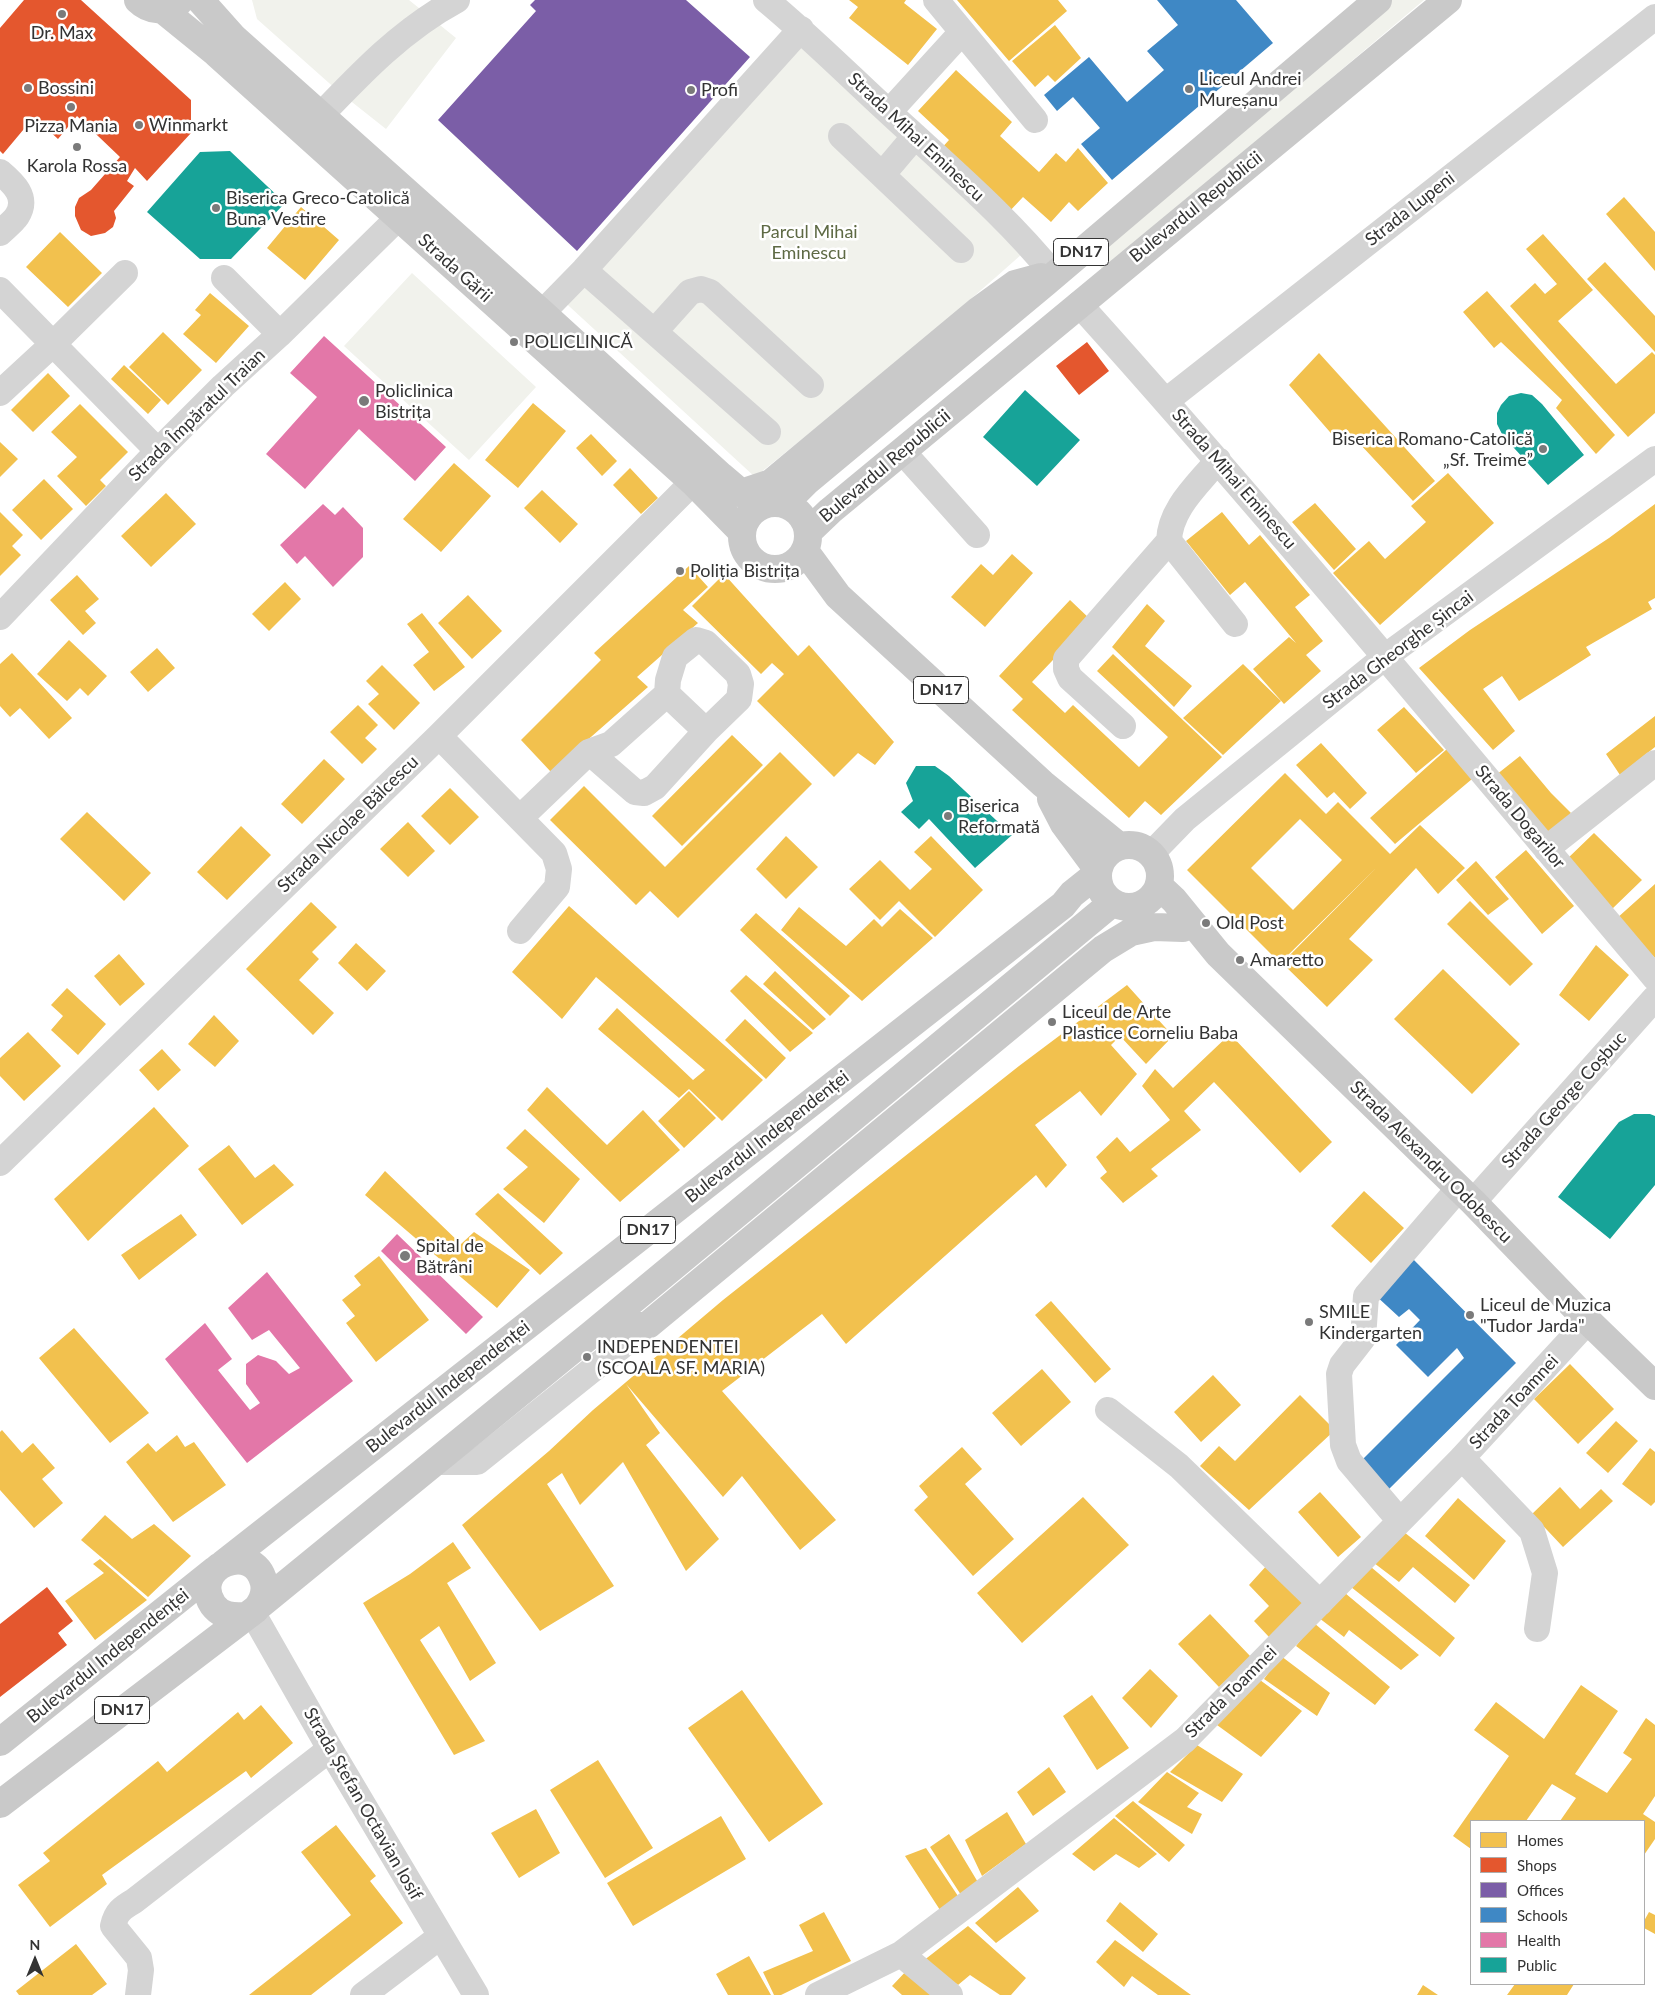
<!DOCTYPE html>
<meta charset="utf-8">
<style>
body{margin:0}
#map{position:relative;width:1655px;height:1995px;overflow:hidden;background:#fff;font-family:Lato,sans-serif}
canvas{display:block}
.legend{position:absolute;left:1470px;top:1820px;width:175px;height:165px;box-sizing:border-box;background:#fff;border:1px solid #adadad;margin:0;padding:6px 9px;list-style:none;font-size:15px;color:#333}
.legend li{display:flex;align-items:center;gap:10px;height:25px}
.legend b{width:25px;border:1px solid #adadad}
.north{position:absolute;left:10px;top:1935px;width:50px;height:50px;-webkit-text-stroke:4px #fff;paint-order:stroke;rotate:0deg;font-size:14px;font-weight:700;line-height:20px;text-align:center;color:#333}
.north::after{content:'';display:block;margin:auto;width:18px;height:22px;background:#333;clip-path:polygon(50% 0,100% 100%,50% 72%,0 100%)}
</style>
<div id="map">
<canvas width="1655" height="1995"></canvas>
<ul class="legend">
<li><b style="height:14px;background:#f2c14e"></b>Homes</li>
<li><b style="height:14px;background:#e4572e"></b>Shops</li>
<li><b style="height:14px;background:#7b5ea7"></b>Offices</li>
<li><b style="height:14px;background:#3f88c5"></b>Schools</li>
<li><b style="height:14px;background:#e377a8"></b>Health</li>
<li><b style="height:14px;background:#17a398"></b>Public</li>
</ul>
<div class="north">N</div>
</div>
<script>
const context = document.querySelector('canvas').getContext('2d');
context.lineJoin = 'round';
function fillPath(path, color) { context.fillStyle = color; context.fill(path, 'evenodd'); }
function strokePath(path, color, width, dash) { context.strokeStyle = color; context.lineWidth = width; context.lineCap = dash ? 'butt' : 'round'; context.setLineDash(dash || []); context.stroke(path); }
function label(font, color, halo, rows, align = 'center') {
  context.font = font + ' Lato,sans-serif'; context.lineWidth = 5; context.setLineDash([]); context.textBaseline = 'middle'; context.strokeStyle = halo; context.fillStyle = color; for (const [text, x, y, turn = 0] of rows) {
    context.save(); context.translate(x, y); context.rotate((+turn || 0) * Math.PI / 180); context.textAlign = isNaN(turn) ? turn : align; if (halo) context.strokeText(text, 0, 0); context.fillText(text, 0, 0); context.restore();
  }
}
const green = new Path2D(`
 M252,0H409L456,38L386,129L338,91L257,19Z
 M1389,0H1424L1103,271L1091,254Z
 M801,29L1031,246C942,326 849,402 755,477L558,296Z
 M412,273L536,387L469,460L344,346Z`);
const homes = new Path2D(`
 M849,0H906L904,3L937,29L908,65L849,18L858,7Z
 M957,0H1058L1067,11L1009,61Z
 M1055,25L1081,58L1055,82L1048,75L1035,87L1012,61Z
 M956,70L1012,122L1000,136L1039,172L1056,153L1066,162L1078,148L1108,183L1078,211L1069,202L1051,222L1023,197L1007,214L939,151L949,140L918,111Z
 M1624,197L1655,232V271L1606,214Z
 M301,207L339,240L305,280L267,248Z
 M60,232L102,273L68,307L26,267Z
 M1543,234L1593,290L1558,321L1616,384L1652,352L1655,355V413L1628,437L1510,306L1535,283L1545,294L1557,284L1526,249Z
 M1605,262L1655,316V352L1587,279Z
 M1487,291L1615,435L1596,454L1556,408L1562,400L1501,342L1494,348L1463,312Z
 M210,293L249,326L216,363L183,334L201,315L195,310Z
 M163,332L202,370L168,405L129,367Z
 M1319,353L1435,481L1413,501L1346,429L1336,439L1289,385Z
 M124,365L161,400L148,414L111,379Z
 M48,373L70,396L33,432L11,410Z
 M533,403L566,431L518,488L485,460Z
 M80,404L128,452L100,480L106,486L86,506L57,476L77,457L51,432Z
 M591,434L617,461L602,476L576,448Z
 M0,442L18,459L0,477Z
 M454,463L491,496L441,552L403,519Z
 M630,468L658,498L641,514L613,485Z
 M1448,473L1494,523L1380,625L1333,573L1369,541L1385,559L1426,522L1411,506Z
 M44,479L73,509L41,540L12,510Z
 M542,490L578,524L560,543L524,508Z
 M166,493L196,524L151,567L121,536Z
 M1315,503L1356,549L1334,570L1292,522Z
 M1655,504V598L1648,602L1652,609L1586,647L1591,655L1519,701L1502,676L1483,689L1515,731L1493,750L1419,668L1470,630L1609,538Z
 M0,512L23,535L12,546L21,555L0,576Z
 M1222,512L1249,545L1260,535L1310,595L1295,607L1323,641L1306,655L1321,671L1284,704L1253,669L1289,637L1296,643L1245,582L1230,595L1186,541Z
 M1012,554L1033,573L985,627L951,597L981,564L993,575Z
 M689,566L708,587L683,610L698,623L637,677L648,687L551,772L521,740L601,660L594,653Z
 M724,574L798,656L809,645L894,742L875,765L858,753L834,777L757,701L784,674L772,663L761,674L692,606Z
 M77,575L99,599L85,611L96,623L83,635L50,600Z
 M285,582L301,599L269,631L252,614Z
 M468,595L502,631L472,659L438,623Z
 M1070,600L1091,620L1032,682L1065,713L1073,705L1139,767L1168,737L1097,671L1113,654L1222,757L1161,815L1145,801L1129,818L1012,710L1023,699L999,676Z
 M1147,604L1165,621L1145,646L1192,686L1174,707L1112,647Z
 M422,613L465,667L434,691L413,665L429,652L407,624Z
 M69,640L107,676L88,696L80,688L67,701L37,674Z
 M157,648L175,668L148,692L130,672Z
 M12,653L72,718L49,739L20,708L10,717L0,706V664Z
 M1243,664L1281,701L1223,755L1183,718Z
 M382,665L420,703L394,730L368,704L379,694L366,681Z
 M358,705L378,725L365,738L377,749L362,764L330,732Z
 M1404,707L1444,750L1416,773L1377,730Z
 M1655,716V747L1620,775L1606,754Z
 M732,735L763,765L682,846L652,816Z
 M1321,743L1367,793L1350,809L1334,792L1327,798L1296,765Z
 M1447,749L1472,779L1395,844L1370,818Z
 M780,752L812,784L678,918L650,891L636,905L550,820L584,786L665,867Z
 M1520,756L1551,793L1571,813L1546,838L1496,775Z
 M324,759L345,779L302,824L281,804Z
 M1285,773L1326,814L1338,802L1390,854L1420,825L1465,868L1438,894L1416,868L1349,939L1373,960L1327,1007L1282,963L1376,868L1280,963L1187,870ZM1300,819L1342,860L1293,910L1251,868Z
 M450,788L479,817L450,845L421,816Z
 M87,812L151,873L124,901L60,839Z
 M408,822L435,851L408,877L380,849Z
 M241,826L271,855L227,900L197,872Z
 M1594,833L1642,880L1612,909L1566,860Z
 M786,836L818,867L786,899L756,869Z
 M931,836L983,890L935,937L899,901L880,920L849,889L880,860L910,890L932,869L914,852Z
 M1526,850L1574,906L1542,934L1495,877Z
 M1476,861L1509,899L1488,915L1456,880Z
 M1655,884V958L1616,919Z
 M1470,901L1533,964L1510,986L1447,924Z
 M311,902L337,927L312,952L319,959L299,980L334,1013L313,1035L246,969Z
 M569,906L763,1080L722,1121L689,1089L679,1098L598,1029L617,1008L693,1080L705,1070L596,977L562,1019L512,972Z
 M799,907L846,946L874,919L882,927L900,909L933,938L862,1001L781,930Z
 M756,913L850,996L830,1016L740,930Z
 M356,943L386,971L367,991L338,963Z
 M1596,945L1629,975L1589,1021L1559,995Z
 M119,954L145,984L120,1006L94,976Z
 M1443,969L1520,1044L1472,1094L1394,1019Z
 M775,971L826,1019L813,1030L763,984Z
 M746,975L813,1033L790,1052L730,991Z
 M1127,985L1173,1036L1146,1064L1120,1036L1111,1045L1137,1074L1101,1116L1080,1091L1035,1125L1067,1165L1046,1188L1036,1175L846,1344L822,1314L722,1391L836,1520L800,1550L742,1476L723,1497L626,1384L660,1433L646,1445L719,1539L686,1571L623,1462L580,1505L562,1473L547,1484L614,1586L540,1631L462,1525L549,1451L593,1410L723,1300L1019,1066Z
 M67,988L106,1024L78,1055L51,1030L63,1016L51,1005Z
 M214,1015L239,1041L215,1067L188,1044Z
 M745,1019L786,1058L766,1079L725,1040Z
 M28,1032L61,1066L24,1101L0,1076V1058Z
 M1230,1034L1332,1142L1300,1173L1214,1082L1184,1111L1201,1130L1151,1169L1158,1176L1123,1203L1100,1178L1107,1172L1096,1157L1117,1137L1130,1152L1170,1120L1142,1086L1155,1069L1173,1088Z
 M162,1049L181,1070L158,1091L139,1070Z
 M547,1087L607,1145L643,1110L680,1150L620,1202L527,1110Z
 M689,1091L716,1118L684,1148L658,1121Z
 M154,1107L189,1146L88,1241L54,1199Z
 M525,1129L580,1179L544,1223L503,1189L528,1167L506,1148Z
 M229,1145L255,1178L274,1164L294,1185L242,1225L198,1169Z
 M385,1171L461,1244L474,1232L530,1270L497,1308L365,1195Z
 M1364,1191L1404,1228L1371,1263L1331,1226Z
 M498,1193L563,1253L540,1275L475,1214Z
 M181,1214L197,1235L139,1280L121,1255Z
 M379,1256L429,1320L376,1362L346,1323L355,1316L342,1300L361,1285L354,1276Z
 M1051,1301L1111,1369L1095,1383L1035,1315Z
 M74,1328L149,1413L110,1443L39,1358Z
 M1570,1364L1614,1409L1578,1444L1534,1399Z
 M1042,1369L1071,1402L1021,1446L992,1413Z
 M1213,1375L1241,1405L1201,1442L1174,1412Z
 M1300,1395L1335,1430L1249,1510L1200,1466L1219,1446L1235,1461Z
 M1616,1421L1638,1441L1608,1473L1586,1453Z
 M2,1430L22,1453L33,1443L55,1468L42,1479L63,1503L34,1528L0,1490V1432Z
 M177,1435L185,1447L194,1442L226,1485L173,1522L126,1462L148,1443L156,1452Z
 M962,1447L982,1469L965,1484L1014,1539L973,1576L914,1510L928,1497L919,1486Z
 M1650,1448L1655,1452V1502L1651,1506L1622,1484Z
 M1560,1487L1580,1509L1601,1489L1613,1501L1563,1547L1532,1514Z
 M1320,1492L1361,1537L1338,1557L1298,1512Z
 M1083,1497L1129,1545L1022,1643L977,1593Z
 M1458,1498L1506,1541L1474,1580L1425,1536Z
 M105,1515L132,1539L154,1524L191,1556L148,1597L81,1540Z
 M1404,1532L1470,1585L1455,1603L1413,1567L1399,1582L1374,1563Z
 M453,1542L471,1568L447,1583L496,1663L470,1681L439,1626L420,1640L485,1741L454,1755L363,1603L410,1574Z
 M100,1559L147,1600L95,1640L65,1601L104,1573L93,1564Z
 M1268,1564L1305,1604L1269,1637L1254,1621L1269,1606L1249,1585Z
 M1371,1567L1455,1638L1440,1657L1351,1587Z
 M1345,1593L1419,1655L1401,1670L1349,1630L1344,1637L1319,1618Z
 M1210,1614L1251,1657L1219,1687L1178,1644Z
 M1314,1623L1390,1687L1375,1705L1296,1646Z
 M1281,1656L1330,1693L1317,1716L1264,1679Z
 M1150,1669L1178,1696L1151,1728L1122,1698Z
 M1260,1680L1302,1711L1261,1757L1217,1725Z
 M1581,1685L1618,1711L1575,1774L1607,1793L1632,1759L1623,1753L1646,1718L1655,1725V1796L1643,1814L1655,1822V1839L1644,1855V1821H1560L1576,1798L1552,1784L1526,1821H1471V1849L1453,1836L1509,1756L1474,1730L1496,1702L1544,1739Z
 M742,1690L823,1804L769,1842L688,1728Z
 M1092,1695L1129,1748L1097,1770L1063,1716Z
 M261,1705L293,1743L251,1778L246,1771L102,1875L107,1884L50,1927L18,1885L50,1861L43,1853L158,1761L167,1772L238,1712L244,1720Z
 M1197,1745L1243,1774L1222,1802L1170,1772Z
 M598,1760L653,1848L605,1878L550,1790Z
 M1049,1767L1066,1792L1033,1816L1017,1792Z
 M1167,1772L1199,1793L1187,1807L1202,1814L1192,1834L1138,1802Z
 M1133,1801L1185,1845L1169,1862L1115,1816Z
 M536,1809L560,1853L519,1878L491,1833Z
 M1007,1812L1026,1844L982,1876L965,1840Z
 M721,1816L746,1859L633,1926L607,1883Z
 M1114,1818L1157,1854L1139,1868L1116,1854L1094,1871L1072,1854Z
 M336,1825L376,1876L370,1881L403,1923L311,1995H249L351,1915L301,1852Z
 M949,1834L979,1884L961,1895L930,1847Z
 M926,1848L958,1896L940,1910L905,1856Z
 M1018,1887L1039,1911L996,1943L975,1923Z
 M1120,1902L1158,1934L1143,1952L1106,1921Z
 M824,1912L851,1961L781,1995H774L763,1972L813,1951L799,1925Z
 M1649,1912L1655,1915V1934L1644,1928V1921Z
 M968,1926L1026,1978L1011,1995H1000L970,1975L958,1985L923,1961Z
 M1115,1940L1191,1995H1158L1132,1976L1124,1987L1096,1962Z
 M76,1944L107,1984L92,1995H19L16,1991Z
 M749,1956L771,1995H728L716,1974Z
 M909,1968L937,1995H902L892,1986Z
 M1515,1984H1574L1567,1995H1507Z
 M1423,1985L1438,1995H1417Z`);
const shops = new Path2D(`
 M24,0H81L191,100V133L147,181L135,168L127,181L134,186L114,211L116,218L113,227L105,233L91,236L81,230L75,216V207L79,198L91,190L120,157L77,116L58,139L34,117L3,154L0,151V28Z
 M1087,342L1109,371L1079,395L1056,366Z
 M47,1587L73,1621L58,1633L67,1645L0,1697V1624Z`);
const offices = new Path2D(`
 M535,0H686L750,57L577,251L438,120L536,11L530,5Z`);
const schools = new Path2D(`
 M1157,0H1236L1273,43L1112,180L1081,144L1100,128L1073,97L1057,111L1044,95L1089,57L1127,102L1164,70L1147,51L1178,25Z
 M1410,1256L1516,1363L1388,1490L1360,1462L1464,1358L1457,1348L1428,1377L1396,1345L1420,1320L1409,1309L1399,1317L1374,1294Z`);
const health = new Path2D(`
 M324,336L446,447L415,481L359,429L305,489L266,454L317,397L290,373Z
 M323,504L335,515L343,507L363,528V557L333,587L305,556L297,564L280,545Z
 M397,1234L483,1317L466,1334L381,1251Z
 M267,1272L353,1381L247,1463L165,1359L205,1323L232,1359L218,1370L250,1410L260,1403L246,1384V1364L258,1355L276,1361L289,1374L300,1368L269,1330L252,1340L228,1308Z`);
const public = new Path2D(`
 M230,151L285,203L231,259H200L147,212L200,152Z
 M1025,390L1080,440L1037,486L983,437Z
 M1521,393L1532,395L1542,404L1584,455L1548,485L1503,436L1497,424V413L1501,405L1509,396Z
 M916,766H935L949,776L1012,835L975,868L929,819L919,829L901,812L913,801L906,783Z
 M1634,1114H1650L1655,1116V1185L1610,1239L1558,1197L1619,1122Z`);
const minor = new Path2D(`
 M766,0C818,43 864,91 915,136C963,180 1013,224 1054,275
 M936,0L1035,120
 M889,112L962,32
 M320,116C362,72 403,29 457,0
 M841,136L961,250
 M0,172C13,183 29,197 17,216C13,222 5,228 0,233
 M882,175L915,136
 M584,270L768,432
 M224,278L280,334
 M0,290L158,451
 M1079,304C1277,524 1464,752 1655,978
 M542,313L584,270L801,29
 M655,331L690,292L701,289L710,292L811,385
 M0,393L53,344L125,273
 M1166,401L1655,17
 M902,451L977,535
 M1169,541L1235,624
 M0,617L158,451L223,386L280,334L399,217
 M667,694L668,680L675,657L696,640L706,643L738,674L741,684L739,699L706,731
 M1123,726L1070,678L1066,669V659L1169,541C1170,508 1198,485 1218,460
 M439,736L554,853L559,869L557,887L520,931
 M520,818L589,752L611,744L667,694L706,731L655,787L644,793L635,792L589,752
 M1546,849L1655,763
 M1151,854L1185,819L1386,656L1655,459
 M0,1163L439,736L693,482
 M1473,1202L1655,998
 M1108,1410L1179,1466L1320,1603
 M1462,1458L1532,1531L1545,1573L1537,1629
 M435,1462H477L648,1325
 M1400,1521L1349,1461L1343,1445L1339,1374L1342,1365L1363,1338L1366,1296L1459,1188
 M252,1612L330,1749L476,1995
 M901,1954L950,1995
 M138,1995L141,1970L139,1958L113,1926C116,1912 122,1908 134,1901L330,1749
 M363,1995L441,1936
 M818,1995L901,1954L1185,1740L1462,1458L1588,1321`);
const major = new Path2D(`
 M138,0C149,11 167,13 179,2
 M200,0L234,38L542,313L721,476L741,493L763,505
 M163,10L216,53L693,482L742,532
 M741,493L771,483L979,310L1015,284L1041,277
 M742 536a33 33 0 1 1 66 0a33 33 0 1 1-66 0Z
 M784,504L806,482L1045,283L1378,0
 M808,532L830,511L1448,0
 M805,551L838,596L1043,784L1119,846
 M1051,799L1064,824L1098,870
 M1098 876a31 31 0 1 1 62 0a31 31 0 1 1-62 0Z
 M1159,886L1174,900L1218,954L1473,1202L1588,1321L1655,1386
 M593,1333L648,1325L1103,949L1131,932L1154,927L1183,928
 M223,1564L1063,905L1072,894L1097,874
 M260,1605L593,1333L1112,903
 M0,1742L215,1570
 M0,1804L256,1609C262,1602 266,1593 264,1583C254,1539 188,1567 213,1605C221,1616 233,1617 245,1616`);
const markers = [
 [62,14,5,"#7a7a7a"],
 [28,88,5,"#7a7a7a"],
 [1189,89,5,"#7a7a7a"],
 [691,90,5,"#7a7a7a"],
 [71,107,5,"#7a7a7a"],
 [139,125,5,"#7a7a7a"],
 [77,147,5,"#7a7a7a"],
 [216,208,5,"#7a7a7a"],
 [514,342,5,"#7a7a7a"],
 [364,401,6,"#7a7a7a"],
 [1543,449,5,"#7a7a7a"],
 [680,571,5,"#7a7a7a"],
 [948,816,5,"#7a7a7a"],
 [1206,923,5,"#7a7a7a"],
 [1240,960,5,"#7a7a7a"],
 [1052,1022,5,"#7a7a7a"],
 [405,1256,6,"#7a7a7a"],
 [1470,1315,5,"#7a7a7a"],
 [1309,1322,5,"#7a7a7a"],
 [587,1357,5,"#7a7a7a"]
];
const shields = [
 [1081,252,55],
 [941,690,55],
 [648,1230,55],
 [122,1710,55]
];
const shieldNames = [
 ["DN17",1081,252],
 ["DN17",941,690],
 ["DN17",648,1230],
 ["DN17",122,1710]
];
const poiNames = [
 ["Dr. Max",62,33,"center"],
 ["Liceul Andrei",1199,79],
 ["Mureșanu",1199,100],
 ["Bossini",38,88],
 ["Profi",701,90],
 ["Winmarkt",149,125],
 ["Pizza Mania",71,126,"center"],
 ["Karola Rossa",77,166,"center"],
 ["Biserica Greco-Catolică",226,198],
 ["Buna Vestire",226,219],
 ["POLICLINICĂ",524,342],
 ["Policlinica",375,391],
 ["Bistrița",375,412],
 ["Biserica Romano-Catolică",1533,439,"right"],
 ["„Sf. Treime”",1533,460,"right"],
 ["Poliția Bistrița",690,571],
 ["Biserica",958,806],
 ["Reformată",958,827],
 ["Old Post",1216,923],
 ["Amaretto",1250,960],
 ["Liceul de Arte",1062,1012],
 ["Plastice Corneliu Baba",1062,1033],
 ["Spital de",416,1246],
 ["Bătrâni",416,1267],
 ["Liceul de Muzica",1480,1305],
 ["\"Tudor Jarda\"",1480,1326],
 ["SMILE",1319,1312],
 ["Kindergarten",1319,1333],
 ["INDEPENDENTEI",597,1347],
 ["(SCOALA SF. MARIA)",597,1368]
];
const streetNames = [
 ["Strada Mihai Eminescu",916,137,43],
 ["Bulevardul Republicii",1196,207,-39],
 ["Strada Lupeni",1410,209,-38],
 ["Strada Gării",455,268,42],
 ["Strada Împăratul Traian",197,415,-44],
 ["Bulevardul Republicii",885,466,-40],
 ["Strada Mihai Eminescu",1234,479,49],
 ["Strada Gheorghe Șincai",1398,650,-37],
 ["Strada Dogarilor",1520,817,50],
 ["Strada Nicolae Bălcescu",348,824,-44],
 ["Strada George Coșbuc",1564,1100,-48],
 ["Bulevardul Independenței",767,1137,-38],
 ["Strada Alexandru Odobescu",1431,1162,45],
 ["Bulevardul Independenței",448,1387,-38],
 ["Strada Toamnei",1514,1402,-47],
 ["Bulevardul Independenței",108,1656,-39],
 ["Strada Toamnei",1231,1692,-45],
 ["Strada Ștefan Octavian Iosif",363,1804,60]
];
const parkNames = [
 ["Parcul Mihai",809,232],
 ["Eminescu",809,253]
];
fillPath(green, '#f1f2ec');
fillPath(homes, '#f2c14e');
fillPath(shops, '#e4572e');
fillPath(offices, '#7b5ea7');
fillPath(schools, '#3f88c5');
fillPath(health, '#e377a8');
fillPath(public, '#17a398');
strokePath(minor, '#d4d4d4', 26);
strokePath(major, '#c9c9c9', 28);
for (const [x, y, r, color] of markers) { const dot = new Path2D(); dot.arc(x, y, r, 0, 2 * Math.PI); context.fillStyle = color; context.fill(dot); strokePath(dot, '#fff', 2); }
for (const [x, y, w] of shields) { const box = new Path2D(); box.roundRect(x - w / 2, y - 13.5, w, 27, 4); context.fillStyle = '#fff'; context.fill(box); strokePath(box, '#333', 1); }
label('bold 16px', '#333', null, shieldNames);
label('18px', '#333', '#fff', poiNames, 'left');
label('18px', '#333', '#fff', streetNames);
label('18px', '#5e6a44', '#fff', parkNames);
</script>
